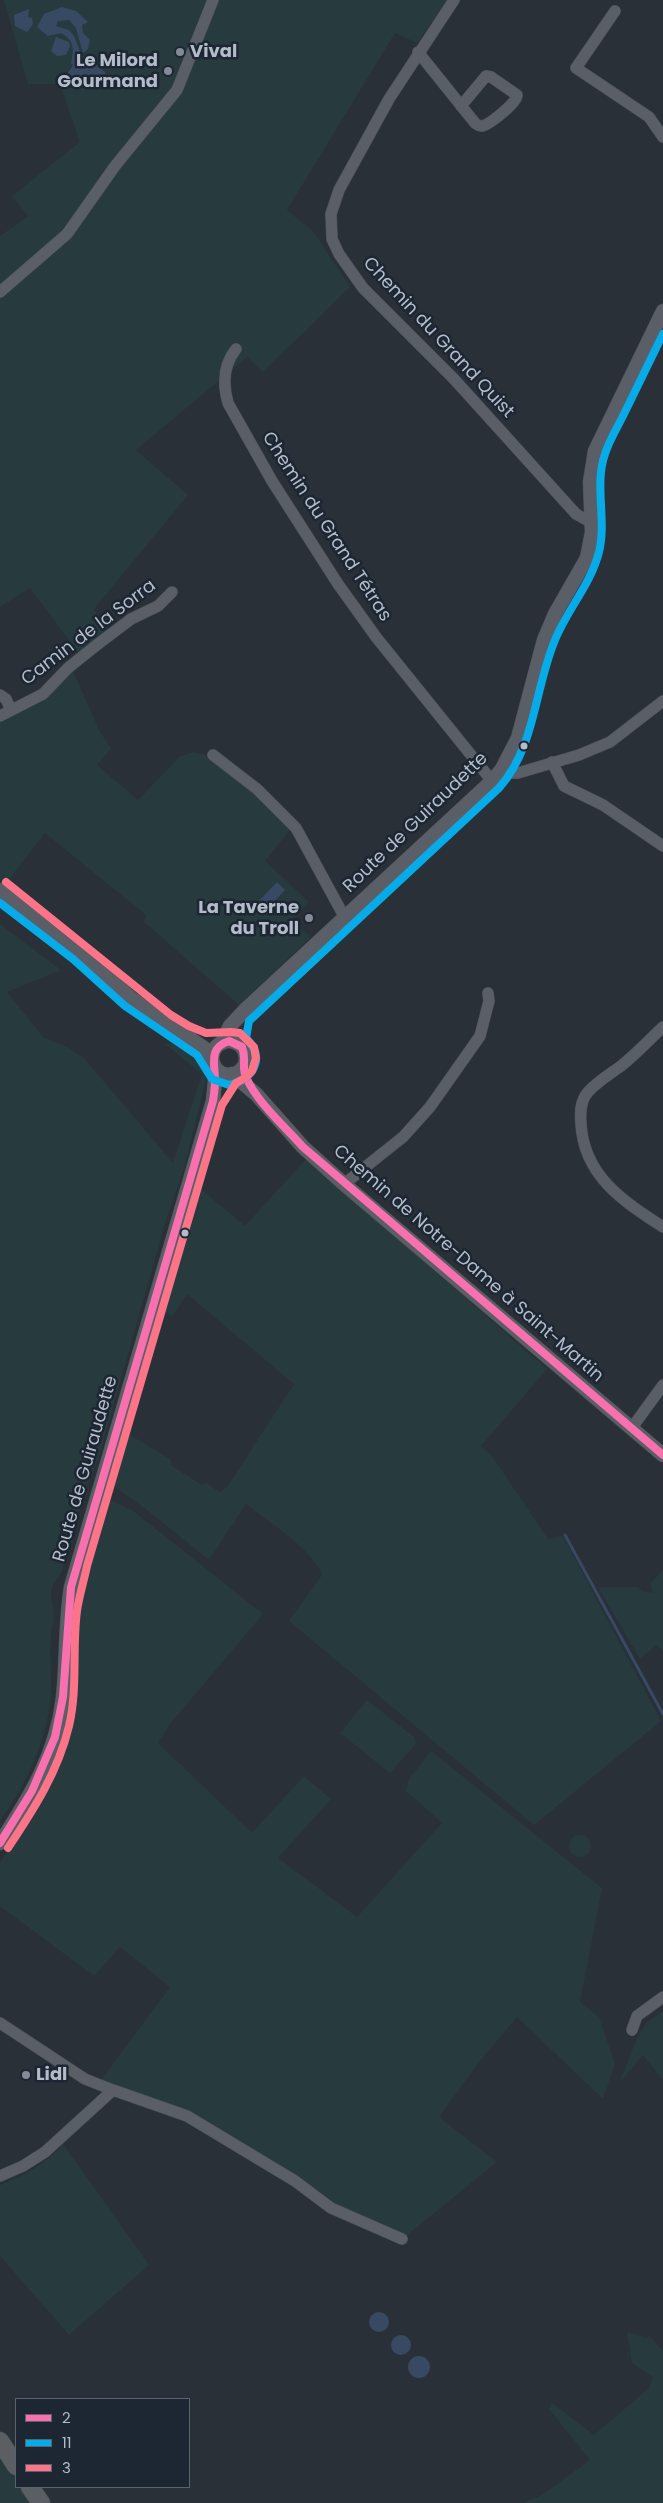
<!DOCTYPE html>
<meta charset="utf-8">
<style>
body{margin:0}
#map{position:relative;width:663px;height:2503px;overflow:hidden;background:#2a3038;font-family:Poppins,sans-serif}
canvas{display:block}
.legend{position:absolute;left:15px;top:2398px;width:175px;height:90px;box-sizing:border-box;background:#1d2633;border:1px solid #59626f;margin:0;padding:6px 9px;list-style:none;font-size:15px;color:#b4bcc9}
.legend li{display:flex;align-items:center;gap:10px;height:25px}
.legend b{width:25px;border:1px solid #59626f}
</style>
<div id="map">
<canvas width="663" height="2503"></canvas>
<ul class="legend">
<li><b style="height:6px;background:#f870ad"></b>2</li>
<li><b style="height:6px;background:#06abe8"></b>11</li>
<li><b style="height:6px;background:#fc7487"></b>3</li>
</ul>
</div>
<script>
const context = document.querySelector('canvas').getContext('2d');
context.lineJoin = 'round';
function fillPath(path, color) { context.fillStyle = color; context.fill(path, 'evenodd'); }
function strokePath(path, color, width, dash) { context.strokeStyle = color; context.lineWidth = width; context.lineCap = dash ? 'butt' : 'round'; context.setLineDash(dash || []); context.stroke(path); }
function label(font, color, halo, rows, align = 'center') {
  context.font = font + ' Poppins,sans-serif'; context.lineWidth = 5; context.setLineDash([]); context.textBaseline = 'middle'; context.strokeStyle = halo; context.fillStyle = color; for (const [text, x, y, turn = 0] of rows) {
    context.save(); context.translate(x, y); context.rotate((+turn || 0) * Math.PI / 180); context.textAlign = isNaN(turn) ? turn : align; if (halo) context.strokeText(text, 0, 0); context.fillText(text, 0, 0); context.restore();
  }
}
const green = new Path2D(`
 M4,0H447L417,43L395,33L287,210L313,231L350,287L263,372L247,357L136,450L188,495L94,609L108,632L80,655L30,588L0,607V236L28,216L12,196L80,142L60,84H28Z
 M72,669L99,730L111,749L97,765L138,800L179,757L193,752L209,755L245,784L290,830L265,861L309,902L291,920L311,937L239,1005L144,922L146,915L45,833L6,883L0,879V718Z
 M0,924L61,970L7,992L43,1037L67,1047L84,1058L173,1163L202,1074L165,1044H177L195,1053L202,1064L206,1080L184,1169L167,1217L98,1460L86,1487L61,1573C43,1597 55,1597 54,1619C53,1624 51,1629 51,1634C49,1657 53,1680 50,1703C45,1745 25,1786 0,1821Z
 M306,1159L547,1369L481,1446L492,1456L548,1539L563,1536L661,1721L534,1825L289,1621L322,1575C314,1550 267,1521 246,1504L209,1560L142,1506L113,1486L130,1404L127,1433L170,1459L172,1466L202,1485L206,1483L220,1492L227,1487L294,1384L187,1294L172,1317L157,1306L195,1184L245,1226Z
 M110,1500L132,1510L263,1614L170,1724L158,1743L252,1833L304,1776L331,1799L278,1858L357,1917L442,1823L406,1791L409,1779L431,1751L602,1888L580,2002L599,2017L615,2064L603,2099L517,2017L479,2062L439,2117L497,2162L406,2236L323,2201L290,2172L183,2109L101,2080L170,1987L120,1947L94,1976L0,1906V1863L39,1803L66,1742L75,1702L76,1612Z
 M663,1570V1651L656,1645L640,1659L598,1587H638L642,1591L653,1593L650,1584Z
 M367,1700L414,1737L416,1744L390,1773L340,1733Z
 M569 1846a11 11 0 1 1 22 0a11 11 0 1 1-22 0Z
 M663,2011V2080L643,2055L620,2082L635,2043L646,2023Z
 M63,2144L149,2265L69,2335L0,2256V2185C25,2176 45,2164 63,2144Z
 M627,2332L646,2338L650,2336L663,2351V2503H523L542,2495L590,2460L549,2409L552,2403L594,2435L649,2388L653,2377L632,2363Z
 M0,2450L16,2474V2487H24L35,2503H0Z`);
const water = new Path2D(`
 M62,7L76,11L88,22L82,25L83,33L90,40L88,49L83,53L76,28L69,20L58,21L56,26L69,30L74,36L81,54L105,72L106,79L101,87C86,92 75,87 68,73L73,65L71,63C74,49 75,41 61,33L48,36L37,27L44,14Z
 M29,9L28,17L32,18L33,24L27,32L15,26L14,15Z
 M56,37L69,42L70,46L66,55L57,56L51,51Z
 M277,882L285,890L266,910L258,902Z
 M369 2322a10 10 0 1 1 20 0a10 10 0 1 1-20 0Z
 M391 2345a10 10 0 1 1 20 0a10 10 0 1 1-20 0Z
 M408 2367a11 11 0 1 1 22 0a11 11 0 1 1-22 0Z`);
const stream = new Path2D(`
 M565,1535L663,1714`);
const minor = new Path2D(`
 M454,0L389,99L339,190L331,214L332,239L339,254L363,288L454,379L576,514L585,519L592,520
 M615,11L576,68L649,117L663,137
 M418,52C437,76 456,99 475,123C478,125 478,126 482,126C489,125 518,102 517,95L491,77L486,76L461,106
 M0,292L67,234L115,166L177,90L213,0
 M236,349C223,365 223,385 228,403L272,481L338,584L376,637L492,781
 M0,695L6,699L11,710
 M0,716L43,694L68,668L98,644L131,619L158,606L172,592
 M213,755L257,789L296,828L345,918
 M552,762L564,786L603,805L663,846
 M502,769L510,773H518L579,755L610,742L663,701
 M663,1027C649,1040 636,1054 621,1066C610,1074 598,1081 588,1092C580,1101 580,1113 581,1124C584,1176 623,1201 663,1227
 M344,1184L403,1137L430,1107L480,1036L489,1001L488,993
 M631,1429L663,1385
 M0,2023L85,2079L113,2090L45,2152L23,2166L0,2176
 M632,2030L637,2016L663,1997
 M113,2090L187,2116L295,2181L331,2208L402,2239`);
const tertiary = new Path2D(`
 M0,890L79,951L131,998L204,1048L212,1058
 M212 1058a17 17 0 1 1 34 0a17 17 0 1 1-34 0Z
 M222,1043L230,1026L246,1009L492,781L502,769L518,738L544,640L555,614L587,558L592,532L590,482L595,451L663,311
 M232,1074L256,1094L303,1147L344,1184L663,1455
 M0,1843C30,1797 57,1753 63,1697C67,1661 65,1624 71,1587L213,1101L215,1081L214,1065`);
const trunk = new Path2D(`
 M0,2441L16,2466
 M30,2487L41,2503`);
const bus1 = new Path2D(`
 M0,1843L32,1791L55,1737L63,1697L71,1587L213,1101C214,1094 215,1088 215,1081C215,1063 208,1048 229,1041L242,1047C247,1059 241,1066 246,1077C256,1101 285,1127 303,1147L663,1455`);
const bus2 = new Path2D(`
 M0,903L73,959L125,1006L197,1055L212,1079L229,1085C254,1079 266,1058 246,1038L249,1021L499,788C536,746 534,690 555,640C567,610 591,584 599,552C607,520 594,485 605,454C609,441 617,428 623,416C636,389 650,361 663,334`);
const bus3 = new Path2D(`
 M6,882L171,1015L189,1026L206,1033L231,1032L240,1033L254,1047L256,1058L252,1071L245,1078L236,1083L222,1105L87,1566C84,1581 79,1596 77,1611C72,1649 78,1688 69,1726C58,1772 34,1809 8,1848`);
const markers = [
 [180,52,5,"#848b96"],
 [168,71,5,"#848b96"],
 [524,746,4.5,"#b4bcc9"],
 [309,918,5,"#848b96"],
 [185,1233,4.5,"#b4bcc9"],
 [26,2075,5,"#848b96"]
];
const poiNames = [
 ["Vival",190,52],
 ["Le Milord",158,61,"right"],
 ["Gourmand",158,82,"right"],
 ["La Taverne",299,908,"right"],
 ["du Troll",299,929,"right"],
 ["Lidl",36,2075]
];
const streetNames = [
 ["Chemin du Grand Quist",438,338,47],
 ["Chemin du Grand Tétras",326,527,57],
 ["Camin de la Sorra",89,633,-37],
 ["Route de Guiraudette",416,823,-44],
 ["Chemin de Notre-Dame à Saint-Martin",468,1264,41],
 ["Route de Guiraudette",86,1469,-74]
];
fillPath(green, '#273a3e');
fillPath(water, '#384963');
strokePath(stream, '#384963', 3);
strokePath(minor, '#484c53', 12);
strokePath(tertiary, '#484c53', 15);
strokePath(trunk, '#474c53', 19);
strokePath(minor, '#5a5e66', 11);
strokePath(tertiary, '#5a5e66', 14);
strokePath(trunk, '#5b5f64', 18);
strokePath(bus1, '#f870ad', 8);
strokePath(bus2, '#06abe8', 8);
strokePath(bus3, '#fc7487', 8);
for (const [x, y, r, color] of markers) { const dot = new Path2D(); dot.arc(x, y, r, 0, 2 * Math.PI); context.fillStyle = color; context.fill(dot); strokePath(dot, '#1d2633', 2); }
label('bold 18px', '#b4bcc9', '#1d2633', poiNames, 'left');
label('18px', '#b4bcc9', '#1d2633', streetNames);
</script>
